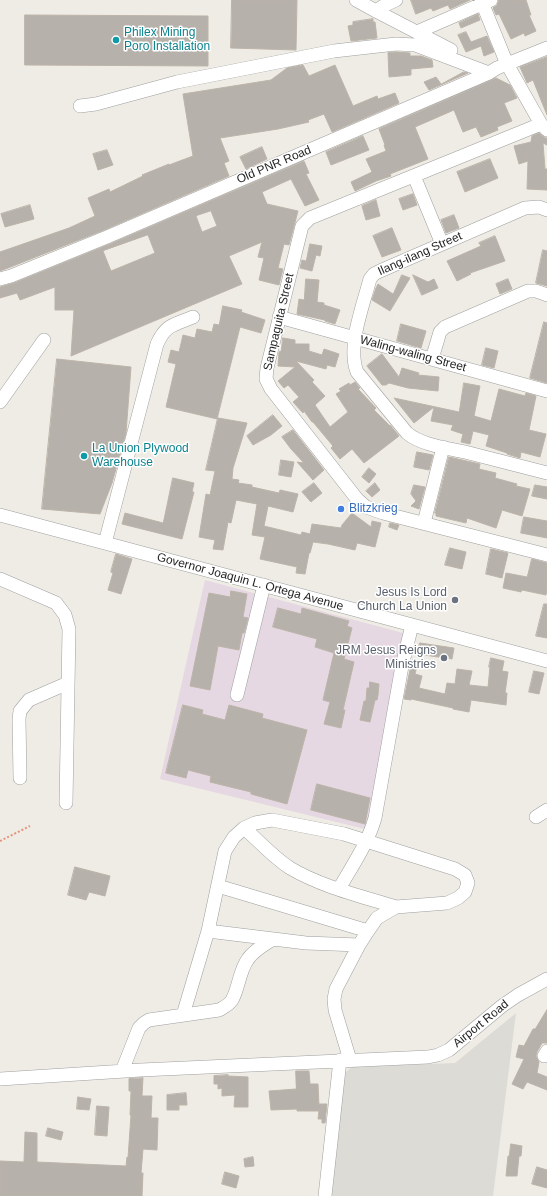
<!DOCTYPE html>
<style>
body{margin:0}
canvas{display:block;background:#eeece5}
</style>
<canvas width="547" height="1196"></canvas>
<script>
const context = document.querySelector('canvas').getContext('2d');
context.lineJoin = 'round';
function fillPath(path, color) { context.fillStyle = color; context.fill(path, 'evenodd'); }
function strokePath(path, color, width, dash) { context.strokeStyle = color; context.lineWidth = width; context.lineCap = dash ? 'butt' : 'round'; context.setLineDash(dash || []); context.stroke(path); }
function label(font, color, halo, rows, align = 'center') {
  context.font = font + ' Helvetica,sans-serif'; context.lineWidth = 3; context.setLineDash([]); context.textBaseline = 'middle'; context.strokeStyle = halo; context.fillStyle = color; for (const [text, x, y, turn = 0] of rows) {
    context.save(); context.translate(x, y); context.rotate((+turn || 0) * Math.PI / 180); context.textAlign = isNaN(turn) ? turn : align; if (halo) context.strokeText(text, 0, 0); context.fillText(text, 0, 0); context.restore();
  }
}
const industrial = new Path2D(`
 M205,580L403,633L369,830L160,779Z`);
const airport = new Path2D(`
 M516,1013L493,1196H331L339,1116L345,1073L347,1071L352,1067L455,1063Z`);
const building = new Path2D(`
 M232,0H297L296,50L231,48Z
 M411,0H470L450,9L448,5L433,11L431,8L416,14Z
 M499,0H526L531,15H529L536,31L525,36L524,33L511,39L499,14L496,15L493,8L497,5Z
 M478,14L480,20L461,28L459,23Z
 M25,15L208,16V66L25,65Z
 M373,19V22H375L377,38L351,41L348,26L353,25V22Z
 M466,32L471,42L487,36L494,52L484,56L481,46L466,52L458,35Z
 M396,52L410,53V56H421L432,60L433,67L411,69V75L389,77L388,53Z
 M547,57V115L533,80L527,83L520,67Z
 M303,65L309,76L335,65L353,106L377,96L378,99L395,93L399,103L332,132L324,114L308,120L309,122L278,129L220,138L229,161L224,163L229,176L104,230L8,268L0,271V252L69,228L95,216L88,198L109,189L110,192L143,176L142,175L169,164V165L193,156L183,94L271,80L287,68Z
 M464,72L468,73L429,90L424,82L436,77L441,84Z
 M496,78L510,85L517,98L504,103L512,121L497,127L498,130L481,137L476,127L463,132L454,110L415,127L428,159L390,174L391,176L376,181L355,191L351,182L372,172L366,159L386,151L384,145H385L379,129Z
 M539,133L545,138H547V145L543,143L545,169H547V190L527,189L528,161L519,164L514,146L531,142L532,136Z
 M363,136L369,150L331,165L326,152Z
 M262,147L267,159L246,169L240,157Z
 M107,150L113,165L98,170L93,154Z
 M490,159L498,178L465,192L457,172Z
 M304,161L309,173L306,174L319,200L305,206L291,179L262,192L267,204L298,211L289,245L284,244L278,268L283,269L279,285L259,280L264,258L258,257L262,242L229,256L242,284L71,356L74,310H55V287L20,300L17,293L0,298V287L14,283L110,244ZM211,211L217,226L202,232L196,216ZM148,235L155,253L111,271L103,251Z
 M413,194L417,205L403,210L399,199Z
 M376,200L380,216L366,220L362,206Z
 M30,205L34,219L5,227L1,214Z
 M454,215L459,228L446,233L441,220Z
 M392,228L401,250L382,257L373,236Z
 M495,236L505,261L470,273L471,274L457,281L447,261L481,246L479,243Z
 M310,244L322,246L320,256L316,255L312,271L300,268L302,260L306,261Z
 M543,250L547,251V286L536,283Z
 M402,275L410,278L390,311L372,300L376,288L378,284L393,294Z
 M413,275L428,282L434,279L438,288L422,295Z
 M306,279L319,280L317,302L324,303V305L340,310L335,324L325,321V320L297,314L299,299L304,300Z
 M508,279L512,289L500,294L496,284Z
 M223,306L242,310L241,312L265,320L261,333L240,327L217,419L166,407L176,364L168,362L171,350L179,352L183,335L195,338L197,329L212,332L214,324L219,325Z
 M544,322L547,323V383L530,378Z
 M401,324L426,331L421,348L397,341Z
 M283,338L295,340V344H309V351L322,355L324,349L339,354L335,367L327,365L326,369L296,361L314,380L312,382L325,396L315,405L330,427L348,412L336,394L341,391L339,389L349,383L350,385L355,382L360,388L358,389L376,408L374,410L390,426V425L399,436L364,463L352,449L340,459L331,448L333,446L313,422H312L304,411L303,413L293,402L299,397L288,385L284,388L278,381L295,367L278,366L279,352L281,351Z
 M486,348L498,351L494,368L482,365Z
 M382,354L399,377L402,368L419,373L418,375L439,377L438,391L408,388L389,383L386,385H382L367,366Z
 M57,359L131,367L126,433L112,483L100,514L42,509Z
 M464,383L480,386L474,416L491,421L499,389L525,396L526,393L536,396L529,430L546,434L540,457L521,452L520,458L507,454V453L486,446L489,435L473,431L470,444L461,442L463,434L451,430L453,425L431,421L434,407L414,423L394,398L459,412Z
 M273,415L282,426L271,435L253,445L247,436Z
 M218,418L247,423L233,468L232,479L239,480L238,483L252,485V487L279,493L280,490L298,494L293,512L268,506L264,526L301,535L302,532L310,534L312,524L341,528L342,525L352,513L371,527L372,521L381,523L375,547L357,543L355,550L328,544L313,542L310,553H309L305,574L296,573L297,567L260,559L265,537L252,535L257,504L236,500L231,523L228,522L223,550L213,549L215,540L199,537L206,494L210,495L215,471L206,470Z
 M293,430L324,470L313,480L297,462L304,463L291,449L282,437Z
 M417,452L433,455L429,470L414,467Z
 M449,457L480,464L479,469L496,473L495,478L517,484L516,486L530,489L522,516L502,510L496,528L467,518L466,523L436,516V513H435Z
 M281,460L294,462L291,477L279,475Z
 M369,468L376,474L369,483L362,477Z
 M173,478L194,483L192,492H194L182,539L122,524L125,513L163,523Z
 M314,483L322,493L311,502L302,492Z
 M375,483L380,490L372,497L366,491Z
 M414,485L425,487L419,509L411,506L416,501L411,494Z
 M535,485L547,487V499L532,496Z
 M524,517L547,521V538L521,533Z
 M390,523L399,525L397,530L389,527Z
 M450,548L466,552L462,569L445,565Z
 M491,549L508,553L502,578L486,574Z
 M116,554L132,559L121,594L108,590L113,573L111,572Z
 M532,559L547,563V590L546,595L522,590L521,592L503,588L506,573L527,577Z
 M231,591L247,594L243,617L248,618L244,633H242L239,650L218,646L210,690L190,686L209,593L230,597Z
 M544,604H547V638L536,636Z
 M278,608L301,614L302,608L349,621L347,626L352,628L344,659L354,662L343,710H345L341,728L324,724L330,702L323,700L334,653L315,647L317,639L273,627Z
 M420,643L454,648L452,659L417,654Z
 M491,658L504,661L502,671L508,672L505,693H507L506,705L471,700L469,712L453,709V708L411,699V700L404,699L412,660L418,662L415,674L422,676L419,688L445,694L447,683L455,684L457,669L472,671L469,685L488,687L490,667H489Z
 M534,671L544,673L539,694L529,692Z
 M370,682L379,684L378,695L377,700H375L370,722L360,720L364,701H366L367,688H369Z
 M183,705L203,710L202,714L225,720L229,705L263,714L262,718L307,730L287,804L251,794V792L210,782L211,776L188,770L186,778L166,773Z
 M317,784L370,798L365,824L311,810Z
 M75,867L110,876L105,896L89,892L86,900L68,895Z
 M547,1010V1043H542L537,1052L536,1056L539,1062L537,1073L547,1077V1090L527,1082L523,1089L512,1084L524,1059L516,1057L519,1045L524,1046L533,1029H535Z
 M296,1071H309L310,1084H318L319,1106V1104H327L325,1123H322V1119H318L319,1111H297V1109L271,1110L269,1091L296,1089Z
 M228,1075V1076L248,1077V1107H234L235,1095L222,1096V1088L218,1089V1084H214V1076Z
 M143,1078L142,1096H152L151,1118H158L157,1150L143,1149L141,1173H143L142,1196H0V1161L24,1162L25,1132L37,1133V1162L126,1166L127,1157L128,1158L131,1115H130L131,1091H129V1079Z
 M186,1093L187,1105H179V1110H167V1095Z
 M78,1097L91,1099L89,1110L77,1109Z
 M97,1106L109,1107L107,1136L95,1135Z
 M48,1128L63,1132L61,1140L46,1136Z
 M511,1144L522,1146L521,1156H519L517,1176H506L508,1156H509Z
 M253,1157L254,1166L245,1167L244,1159Z
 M537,1167L547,1170V1188L532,1184Z
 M225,1172L239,1176L236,1188L222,1184Z`);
const path = new Path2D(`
 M0,841L30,826`);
const minor = new Path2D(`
 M356,0L376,11L385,5L396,0
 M481,0L507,64L541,124L547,130
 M376,11L451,50
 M417,32L491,0
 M80,106L96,104L177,82L334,51L396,44L415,45L489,73
 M541,124L310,218L302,226L267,368L266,379L271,389L357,499L366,507L383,513L547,555
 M414,176L442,244
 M547,210L539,207L525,208L380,271L374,274L370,279C363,306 347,346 357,372L407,433C421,445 447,448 465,452C493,459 520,466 547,473
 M0,279L11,276L107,237L489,73L497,68L547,48
 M279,317L547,391
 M432,359L440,332L445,327L528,291H536L547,295
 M0,402L44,340
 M0,515L547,661
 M424,523L443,447
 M105,543L157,344C166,324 174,325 193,317
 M0,579L56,603L65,615L69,629L66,803
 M237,695L264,585
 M20,778L19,719L20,711L29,700L68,683
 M536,817L547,810
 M244,828C259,841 273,857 290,868C322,887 361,896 396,907
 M218,886L368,931
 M339,889C352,866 368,843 375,818L402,666L412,625
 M183,1015L208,931
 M544,1056L547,1051
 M350,1060L335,1010L334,999L336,989L359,945L368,931L377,918L396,907L447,903L458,898L465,892L468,883L465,875L455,869L344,834L272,820L255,823L244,828L234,837L225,851L208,931L306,943L359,945
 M122,1071L139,1028L144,1023L149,1020L219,1010C224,1007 229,1005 232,1000C239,988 239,971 248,959C254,950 264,945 273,939
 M0,1079L141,1070L428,1057L438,1055L449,1050L502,1006L518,995L547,979
 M325,1196L340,1060`);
const markers = [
 [116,40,4,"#0f9aa8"],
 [84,456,4,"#0f9aa8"],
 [341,509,4,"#3f7fe0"],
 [455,600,4,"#6b7280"],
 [444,658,4,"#6b7280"]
];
const cultureNames = [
 ["Philex Mining",124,33],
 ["Poro Installation",124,47],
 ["La Union Plywood",92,449],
 ["Warehouse",92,463]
];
const streetNames = [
 ["Old PNR Road",274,165,-23],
 ["Ilang-ilang Street",420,254,-24],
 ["Sampaguita Street",279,322,-77],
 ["Waling-waling Street",413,354,15],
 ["Governor Joaquin L. Ortega Avenue",250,582,15],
 ["Airport Road",481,1024,-39]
];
const shopNames = [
 ["Blitzkrieg",349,509]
];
const worshipNames = [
 ["Jesus Is Lord",447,593],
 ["Church La Union",447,607],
 ["JRM Jesus Reigns",436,651],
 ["Ministries",436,665]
];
fillPath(industrial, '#e6d8e2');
fillPath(airport, '#dcdbd6');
fillPath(building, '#b6b1ab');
strokePath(building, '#bdb4a9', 1);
strokePath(minor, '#9f9f9f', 14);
strokePath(path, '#e8917c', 2, [2, 2]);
strokePath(minor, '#fff', 13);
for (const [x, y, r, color] of markers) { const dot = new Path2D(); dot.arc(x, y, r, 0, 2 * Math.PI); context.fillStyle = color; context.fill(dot); strokePath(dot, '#fff', 1.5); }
label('12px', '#0d838f', '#fff', cultureNames, 'left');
label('12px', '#1e1e1e', '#fff', streetNames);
label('12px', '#366cbe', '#fff', shopNames, 'left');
label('12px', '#5b616d', '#fff', worshipNames, 'right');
</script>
